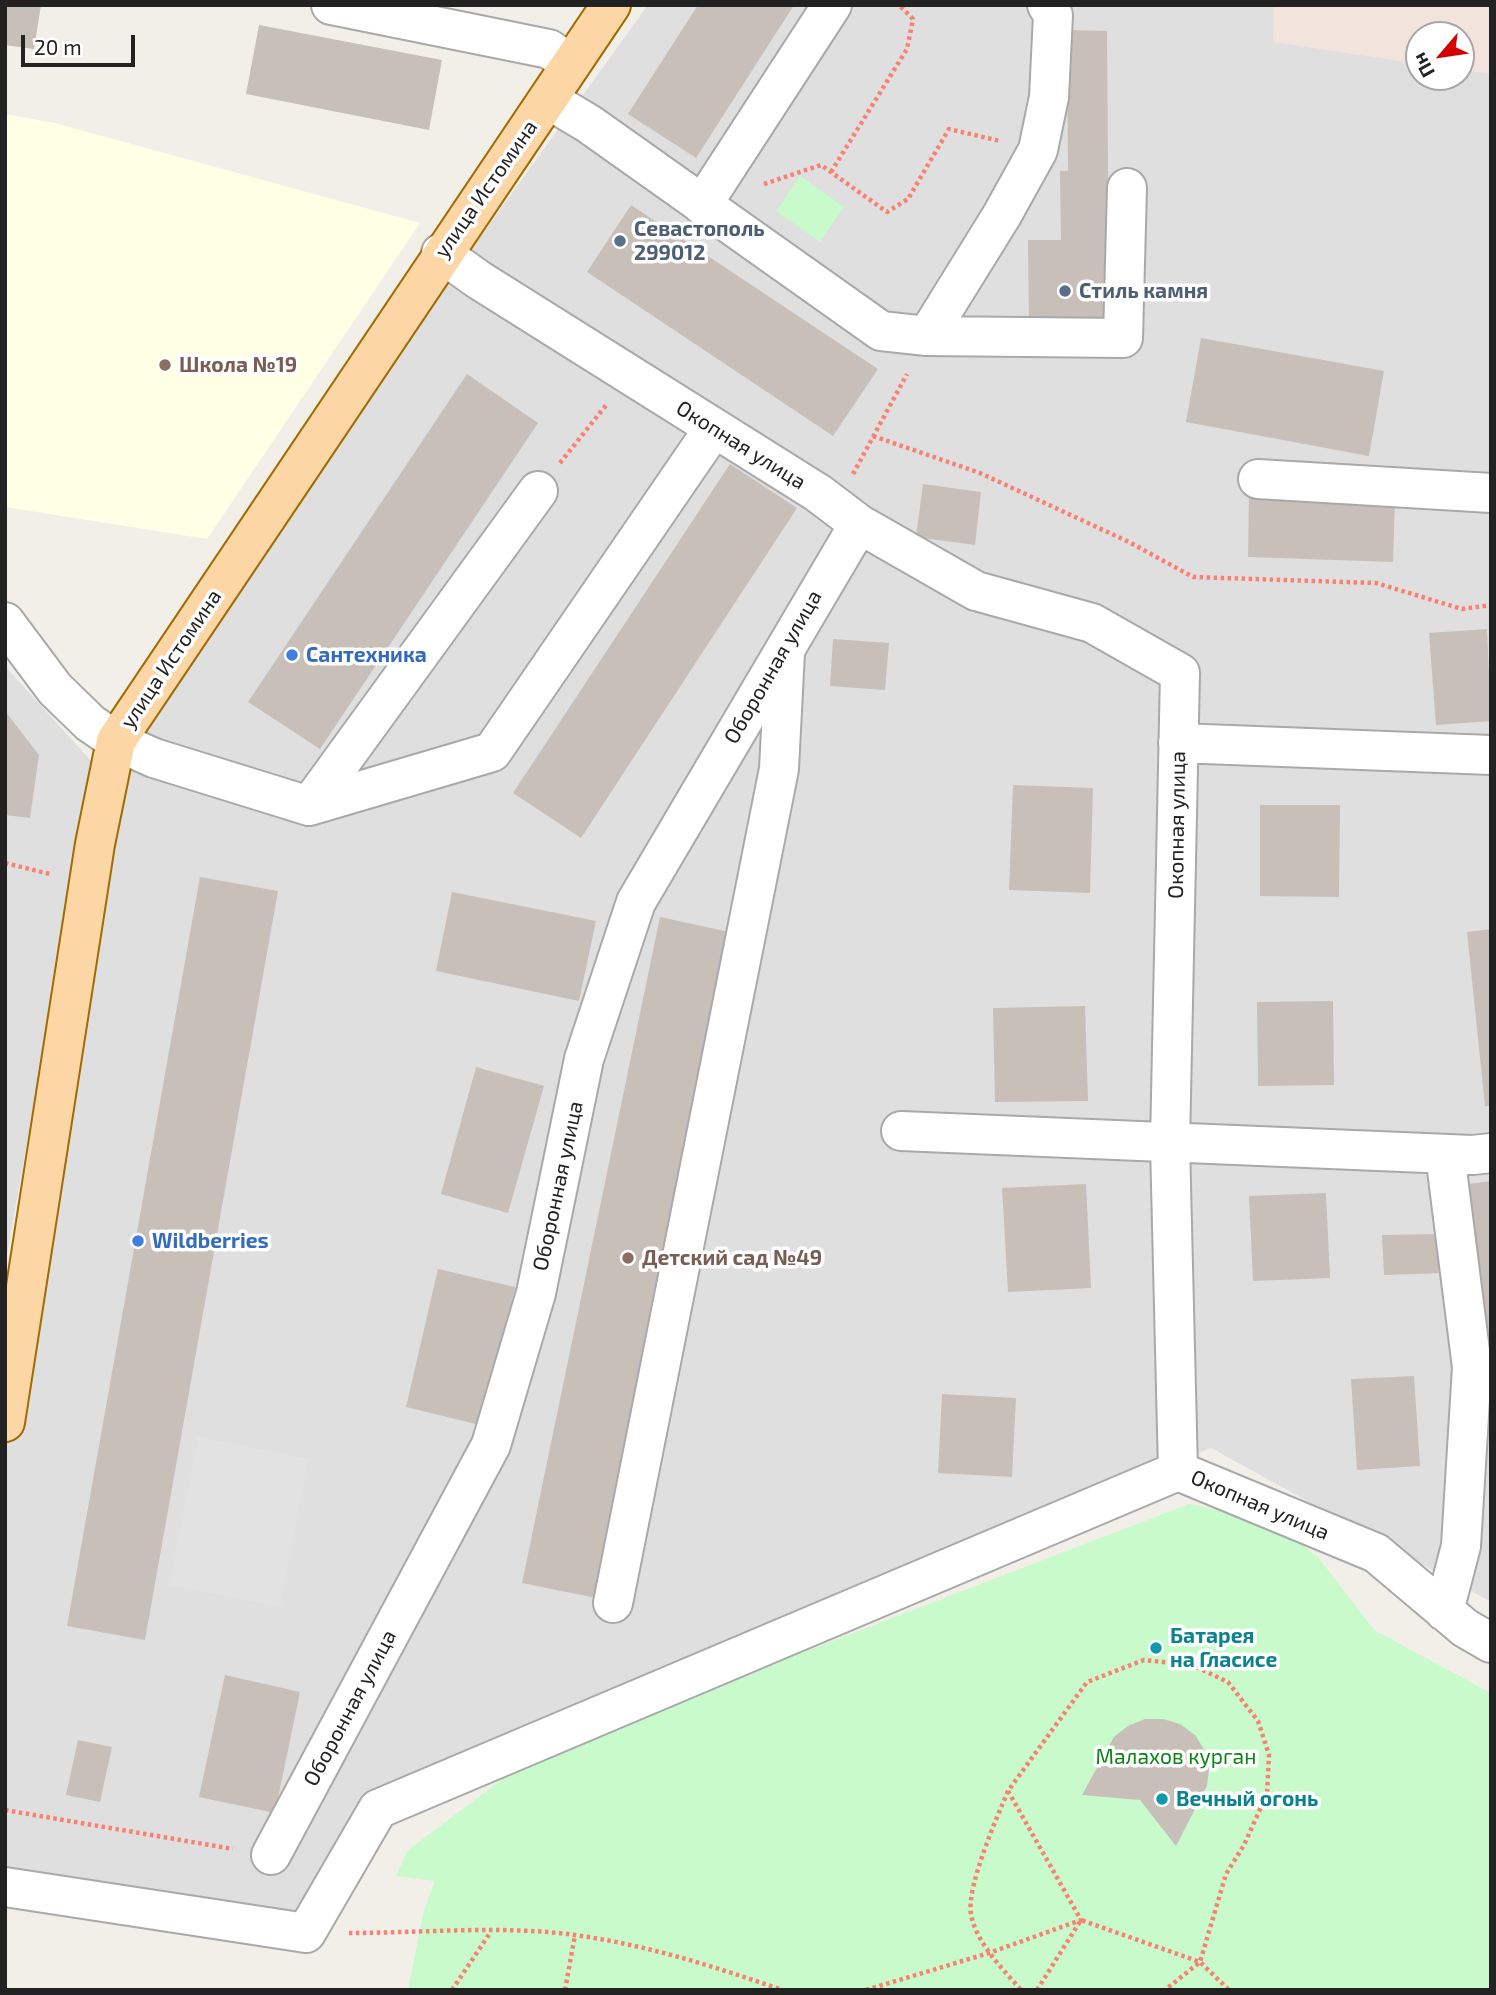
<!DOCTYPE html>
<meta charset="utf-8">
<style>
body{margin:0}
#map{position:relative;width:1496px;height:1995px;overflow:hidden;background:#f2efe9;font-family:"Exo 2",sans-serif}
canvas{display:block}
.frame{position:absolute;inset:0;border:7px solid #222;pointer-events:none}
.north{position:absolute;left:1405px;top:21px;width:70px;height:70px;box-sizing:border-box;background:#fff;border:2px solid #a7a7a7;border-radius:50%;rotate:241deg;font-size:19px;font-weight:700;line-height:28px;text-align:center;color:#222}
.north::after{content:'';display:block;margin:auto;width:24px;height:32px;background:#d40000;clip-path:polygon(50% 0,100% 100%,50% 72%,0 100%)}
.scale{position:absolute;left:21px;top:35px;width:114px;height:32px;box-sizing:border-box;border:4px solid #222;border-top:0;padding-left:9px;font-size:21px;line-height:24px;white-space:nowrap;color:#222;-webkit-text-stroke:5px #fff;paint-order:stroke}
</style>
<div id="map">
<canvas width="1496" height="1995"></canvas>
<div class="frame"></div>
<div class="north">Пн</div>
<div class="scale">20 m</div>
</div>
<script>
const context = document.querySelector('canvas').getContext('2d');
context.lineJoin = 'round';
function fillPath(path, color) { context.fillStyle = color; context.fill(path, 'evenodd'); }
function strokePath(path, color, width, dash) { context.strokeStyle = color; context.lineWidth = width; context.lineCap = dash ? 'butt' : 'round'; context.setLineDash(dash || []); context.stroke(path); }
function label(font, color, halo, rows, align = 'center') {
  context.font = font + ' "Exo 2",sans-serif'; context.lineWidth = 7; context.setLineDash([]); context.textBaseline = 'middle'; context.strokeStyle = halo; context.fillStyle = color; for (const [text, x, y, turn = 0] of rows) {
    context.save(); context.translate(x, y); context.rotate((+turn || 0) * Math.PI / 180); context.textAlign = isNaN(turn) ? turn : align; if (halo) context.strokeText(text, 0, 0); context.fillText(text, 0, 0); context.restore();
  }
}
const residential = new Path2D(`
 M648,5H1491V1602L1211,1448L360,1803L306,1933L5,1887V1433L116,741ZM1419,35H1461V77H1419Z
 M5,666L94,764L5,1266Z`);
const education = new Path2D(`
 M5,114L55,123L420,223L207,539L5,507Z`);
const military = new Path2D(`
 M1274,5H1491V74L1461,70V35H1419V64L1273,42Z`);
const park = new Path2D(`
 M800,176L844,207L820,242L776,211Z
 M1189,1504L1252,1516L1281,1529L1318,1557L1374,1630L1491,1693V1990H408L424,1910L435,1881L396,1876L407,1851L533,1756Z`);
const parking = new Path2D(`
 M198,1437L309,1459L280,1607L169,1585Z`);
const building = new Path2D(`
 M5,5H41L34,49L5,45Z
 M698,5H794L696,158L628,114Z
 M259,25L442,60L429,130L246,94Z
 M1067,30L1107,31L1109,321L1029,322L1028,240H1061L1060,171H1068Z
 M631,205L878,369L833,436L587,272Z
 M1201,338L1384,371L1369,456L1186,422Z
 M467,374L538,423L320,749L248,702Z
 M730,464L797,508L581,838L513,793Z
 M923,484L981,492L975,545L916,537Z
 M1249,494L1395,499L1393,562L1248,557Z
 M1487,629L1491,721L1436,725L1429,633Z
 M833,639L889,643L885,690L830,686Z
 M5,711L39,755L30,818L5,815Z
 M1013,785L1093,788L1090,893L1009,890Z
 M1260,805H1340L1339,897L1260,896Z
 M200,877L278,891L145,1640L67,1626Z
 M452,892L596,921L579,1001L436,971Z
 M660,917L734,933L596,1598L522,1583Z
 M1491,929V1106H1485L1467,932Z
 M1333,1001L1334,1085L1258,1086L1257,1002Z
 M1085,1006L1088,1101L995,1102L993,1008Z
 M476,1067L544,1086L508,1213L441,1194Z
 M1491,1181V1335L1482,1336L1461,1185Z
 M1086,1184L1091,1288L1008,1292L1002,1188Z
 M1326,1193L1330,1278L1253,1281L1249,1196Z
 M1440,1234L1441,1273L1384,1275L1382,1235Z
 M438,1269L515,1287L484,1426L406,1407Z
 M1414,1376L1420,1466L1357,1470L1351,1379Z
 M942,1394L1016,1398L1012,1477L938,1473Z
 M225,1675L300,1692L275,1813L199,1797Z
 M1145,1719H1163L1180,1724L1195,1735L1205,1751L1209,1768L1207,1786L1176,1846L1140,1800L1082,1795L1114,1737L1128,1726Z
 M78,1740L112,1747L100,1802L66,1795Z`);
const path = new Path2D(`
 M831,172L907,49L913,19L899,5
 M764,184L821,165L887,212L908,199L949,129L1000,141
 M873,436L980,473L1129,542L1193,577L1376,583L1462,609L1491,605
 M560,463L607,404
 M853,474L907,374
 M5,863L50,874
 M1008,1791C997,1817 966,1888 971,1914C976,1943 1003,1969 1021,1990
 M5,1810L233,1849
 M349,1933C422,1933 503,1925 575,1935C646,1945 714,1966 782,1990
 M452,1990L490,1933
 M565,1990L575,1935
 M866,1990L989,1953L1081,1920L1008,1791L1087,1682L1144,1660L1192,1665L1228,1682L1258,1721L1269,1755L1267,1794L1244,1845L1226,1874L1200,1962L1165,1990
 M1037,1990L1081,1920L1200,1962L1229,1990`);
const minor = new Path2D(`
 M331,5L549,49L571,64
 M549,100L589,124L881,331L927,336L1123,338L1127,188
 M702,205L832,5
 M441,253L479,280L818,493L859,524L976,591L1092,623L1180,673L1170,1143L1178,1471
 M927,336L1002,215L1038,150L1049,97L1053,15L1047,5
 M1258,479L1491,493
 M5,622L55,689L90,723L116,741L154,758L309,806L492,752L714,428
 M1178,743L1491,755
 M309,806L538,491
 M901,1131L1473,1155L1491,1153
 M1178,1471L1376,1553L1465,1628L1491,1643
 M613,1603L779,769L785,652
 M1444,1611L1461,1546L1472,1367L1445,1154
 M271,1855L491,1445L536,1293L584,1059L636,902L859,524
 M5,1887L306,1933L378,1809L1178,1471`);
const major = new Path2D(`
 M5,1422L95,844L116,741L611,5`);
const markers = [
 [620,241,7,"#5c6f8a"],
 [1065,291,7,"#5c6f8a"],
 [165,365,7,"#8d6e63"],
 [292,655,7,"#3f7fe0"],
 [138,1241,7,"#3f7fe0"],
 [628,1258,7,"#8d6e63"],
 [1156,1648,7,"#0f9aa8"],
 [1162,1799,7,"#0f9aa8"]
];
const streetNames = [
 ["улица Истомина",486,189,-55],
 ["Окопная улица",741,445,32],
 ["улица Истомина",171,659,-56],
 ["Оборонная улица",773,667,-60],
 ["Окопная улица",1177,825,-89],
 ["Оборонная улица",558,1186,-78],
 ["Окопная улица",1260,1505,23],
 ["Оборонная улица",350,1708,-62]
];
const serviceNames = [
 ["Севастополь",634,229],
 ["299012",634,253],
 ["Стиль камня",1079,291]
];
const educationNames = [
 ["Школа №19",179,365],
 ["Детский сад №49",642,1258]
];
const shopNames = [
 ["Сантехника",306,655],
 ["Wildberries",152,1241]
];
const cultureNames = [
 ["Батарея",1170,1636],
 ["на Гласисе",1170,1660],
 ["Вечный огонь",1176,1799]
];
const parkNames = [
 ["Малахов курган",1176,1757]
];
fillPath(residential, '#e0dfdf');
fillPath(education, '#ffffe5');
fillPath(military, '#f3e3dd');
fillPath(park, '#c8facc');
fillPath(parking, '#e2e2e2');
fillPath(building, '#c7bfb8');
strokePath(minor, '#a9a9a9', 42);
strokePath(major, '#a06b00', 42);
strokePath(path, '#fa8072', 4.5, [3.5, 3.5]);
strokePath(minor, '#fff', 38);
strokePath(major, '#fcd6a4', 38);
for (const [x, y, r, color] of markers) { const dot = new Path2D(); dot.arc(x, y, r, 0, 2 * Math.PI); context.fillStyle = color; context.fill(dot); strokePath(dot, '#fff', 2.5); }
label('21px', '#222', '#fff', streetNames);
label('bold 21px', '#4e5e75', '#fff', serviceNames, 'left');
label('bold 21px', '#785e54', '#fff', educationNames, 'left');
label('bold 21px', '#366cbe', '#fff', shopNames, 'left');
label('bold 21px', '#0d838f', '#fff', cultureNames, 'left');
label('21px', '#0c8416', '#fff', parkNames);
</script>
